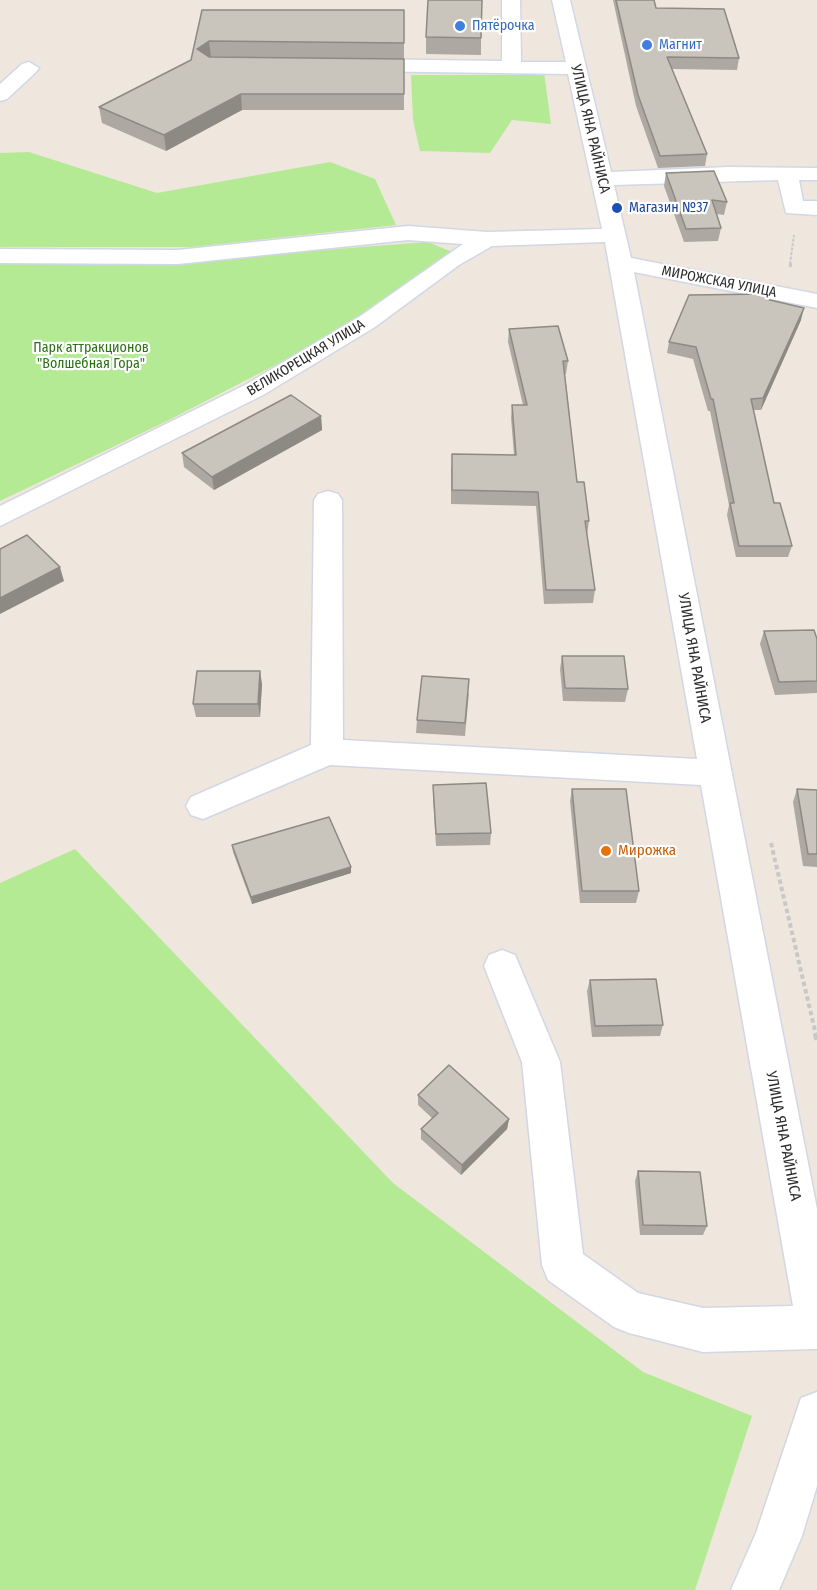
<!DOCTYPE html>
<meta charset="utf-8">
<style>
body{margin:0}
canvas{display:block;background:#efe6dd}
</style>
<canvas width="817" height="1590"></canvas>
<script>
const context = document.querySelector('canvas').getContext('2d');
context.lineJoin = 'round';
function fillPath(path, color) { context.fillStyle = color; context.fill(path, 'evenodd'); }
function strokePath(path, color, width, dash) { context.strokeStyle = color; context.lineWidth = width; context.lineCap = dash ? 'butt' : 'round'; context.setLineDash(dash || []); context.stroke(path); }
function label(font, color, halo, rows, align = 'center') {
  context.font = font + ' "Fira Sans Condensed",sans-serif'; context.lineWidth = 4.5; context.setLineDash([]); context.textBaseline = 'middle'; context.strokeStyle = halo; context.fillStyle = color; for (const [text, x, y, turn = 0] of rows) {
    context.save(); context.translate(x, y); context.rotate((+turn || 0) * Math.PI / 180); context.textAlign = isNaN(turn) ? turn : align; if (halo) context.strokeText(text, 0, 0); context.fillText(text, 0, 0); context.restore();
  }
}
const green = new Path2D(`
 M544,72L551,124L512,120L490,153L420,151L413,120L411,75H519Z
 M29,152L157,193L330,162L375,179L396,225L192,247H0V153Z
 M428,242L452,252L324,340L167,421L0,501V261L124,265Z
 M75,849L393,1183L643,1372L752,1416L695,1590H0V883Z`);
const pathFar3 = new Path2D(`
 M790,264L794,235`);
const pathFar2 = new Path2D(`
 M790,267L791,263`);
const pathFar1 = new Path2D(`
 M771,843L816,1035`);
const path = new Path2D(`
 M815,1034L817,1041`);
const minor = new Path2D(`
 M502,0H520L521,62H566L552,0H570L611,172L728,167L817,168V180H799L803,201H817V215L786,213L778,180L614,185L631,258L817,294V308L634,272L817,1209V1349L703,1352L629,1333L614,1327L548,1280L542,1265L522,1062L484,966L489,955L502,950L515,955L560,1062L583,1254L638,1293L703,1308L793,1306L701,785L330,765L203,819L191,815L186,806L191,797L311,745L314,500L318,494L328,491L338,494L342,500L343,740L697,759L605,242L492,246L459,265L375,327L263,395L0,526V506L245,385L359,317L463,244L408,240L178,264L0,263V249L178,250L408,226L487,232L602,229L568,74L358,71L348,65L358,59L502,61Z
 M29,62L39,68L36,72L7,99L0,101V84L22,64Z
 M817,1392V1486L802,1536L779,1590H731L756,1533L801,1398Z`);
const wall = new Path2D(`
 M613,0H654L656,8L739,58L737,70L672,69L707,154L705,166L658,168L636,106Z
 M202,10H404V59L210,57L404,59V110H242L166,151L102,123L99,107L191,60Z
 M426,37L481,38V55L426,54Z
 M666,173L727,202L724,215L717,214L721,228L718,241L684,242L664,186Z
 M766,299L801,320L761,410H753L774,503L792,546L788,557H736L727,515L729,505L710,411H708L693,359L667,353L669,342Z
 M509,329L568,361L566,374H565L577,482L589,521L587,535L595,590L593,603L544,604L536,506L451,504V467L514,455L511,418L512,405H523L508,342Z
 M321,416L322,430L214,490L184,467L182,453Z
 M764,631L817,639V693L775,695L760,644Z
 M562,656L628,689L625,702L563,701L560,669Z
 M262,684L260,717H196L193,704Z
 M469,693L465,736L416,733L417,720Z
 M433,785L491,833L490,845L436,846L433,797Z
 M572,789L639,891L636,903H580L570,801Z
 M797,789L817,790V867L803,866L793,802Z
 M232,845L351,873L252,904L233,852Z
 M590,980L663,1025L660,1036L592,1037L587,991Z
 M418,1095L509,1119L507,1129L461,1175L421,1139V1129L432,1118L418,1105Z
 M638,1171L707,1226L703,1235H640L635,1181Z`);
const shadedWall = new Path2D(`
 M209,41L211,57L199,64L197,49Z
 M241,94L242,110L166,151L164,135Z
 M804,308L801,320L761,410L763,398Z
 M321,416L322,430L214,490L212,477Z
 M60,567L64,581L0,614V598Z
 M260,671L262,684L260,717L258,704Z
 M351,867V873L252,904L251,897Z
 M509,1119L507,1129L461,1175L462,1165Z`);
const building = new Path2D(`
 M428,0H482L481,38L426,37Z
 M616,0H654L656,8L724,9L739,58L667,57L707,154L660,156L638,95Z
 M202,10H404V43L209,41L197,49L209,57L404,59V94H241L164,135L99,107L191,60Z
 M714,171L727,202L712,200L721,228L686,229L666,173Z
 M767,294L766,299L804,308L763,398L751,399L774,503H780L792,546H739L730,503H734L713,399H711L696,347L669,342L689,295Z
 M558,326L568,361H563L577,482H584L589,521H585L595,590H546L538,492L452,490V454L516,455L512,405H527L509,329Z
 M291,395L321,416L212,477L182,453Z
 M27,535L60,567L0,598V549Z
 M814,630L817,639V681L779,682L764,631Z
 M562,656H624L628,689L565,688Z
 M197,671H260L258,704H193Z
 M422,676L469,679L465,723L417,720Z
 M486,783L491,833L436,834L433,785Z
 M572,789H626L639,891H582Z
 M797,789L817,790V854H808Z
 M329,817L351,867L251,897L232,845Z
 M656,979L663,1025L595,1026L590,980Z
 M449,1065L509,1119L462,1165L421,1129L438,1113L418,1095Z
 M638,1171L700,1172L707,1226L643,1225Z`);
const markers = [
 [460,26,6,"#3f7fe0"],
 [647,45,6,"#3f7fe0"],
 [617,208,6,"#1a4fb4"],
 [606,851,6,"#e8710a"]
];
const farShopnames = [
 ["Пятёрочка",472,26],
 ["Магнит",659,45]
];
const farTransitnames = [
 ["Магазин №37",629,208]
];
const farStreetnames = [
 ["МИРОЖСКАЯ УЛИЦА",719,282,11],
 ["ВЕЛИКОРЕЦКАЯ УЛИЦА",306,358,-31]
];
const farParknames = [
 ["Парк аттракционов",91,348],
 ["\"Волшебная Гора\"",91,364]
];
const streetNames = [
 ["УЛИЦА ЯНА РАЙНИСА",590,129,77],
 ["УЛИЦА ЯНА РАЙНИСА",694,658,80],
 ["УЛИЦА ЯНА РАЙНИСА",783,1136,79]
];
const foodNames = [
 ["Мирожка",618,851]
];
fillPath(green, '#b5ea95');
strokePath(minor, '#d2d7e6', 3);
strokePath(pathFar3, '#c8c8c8', 2, [3, 1.5]);
strokePath(pathFar2, '#c8c8c8', 3, [4, 2]);
strokePath(pathFar1, '#c8c8c8', 4, [4.5, 3]);
strokePath(path, '#c8c8c8', 4.5, [6, 4]);
fillPath(minor, '#fff');
fillPath(wall, '#ada9a2');
fillPath(shadedWall, '#8d8a84');
fillPath(building, '#c9c5bc');
strokePath(building, '#8d8a84', 1.5);
for (const [x, y, r, color] of markers) { const dot = new Path2D(); dot.arc(x, y, r, 0, 2 * Math.PI); context.fillStyle = color; context.fill(dot); strokePath(dot, '#fff', 2); }
label('14px', '#366cbe', '#fff', farShopnames, 'left');
label('14px', '#164399', '#fff', farTransitnames, 'left');
label('14px', '#2c2c2c', '#fff', farStreetnames);
label('14px', '#2b7114', '#fff', farParknames);
label('15px', '#2c2c2c', '#fff', streetNames);
label('15px', '#c56008', '#fff', foodNames, 'left');
</script>
